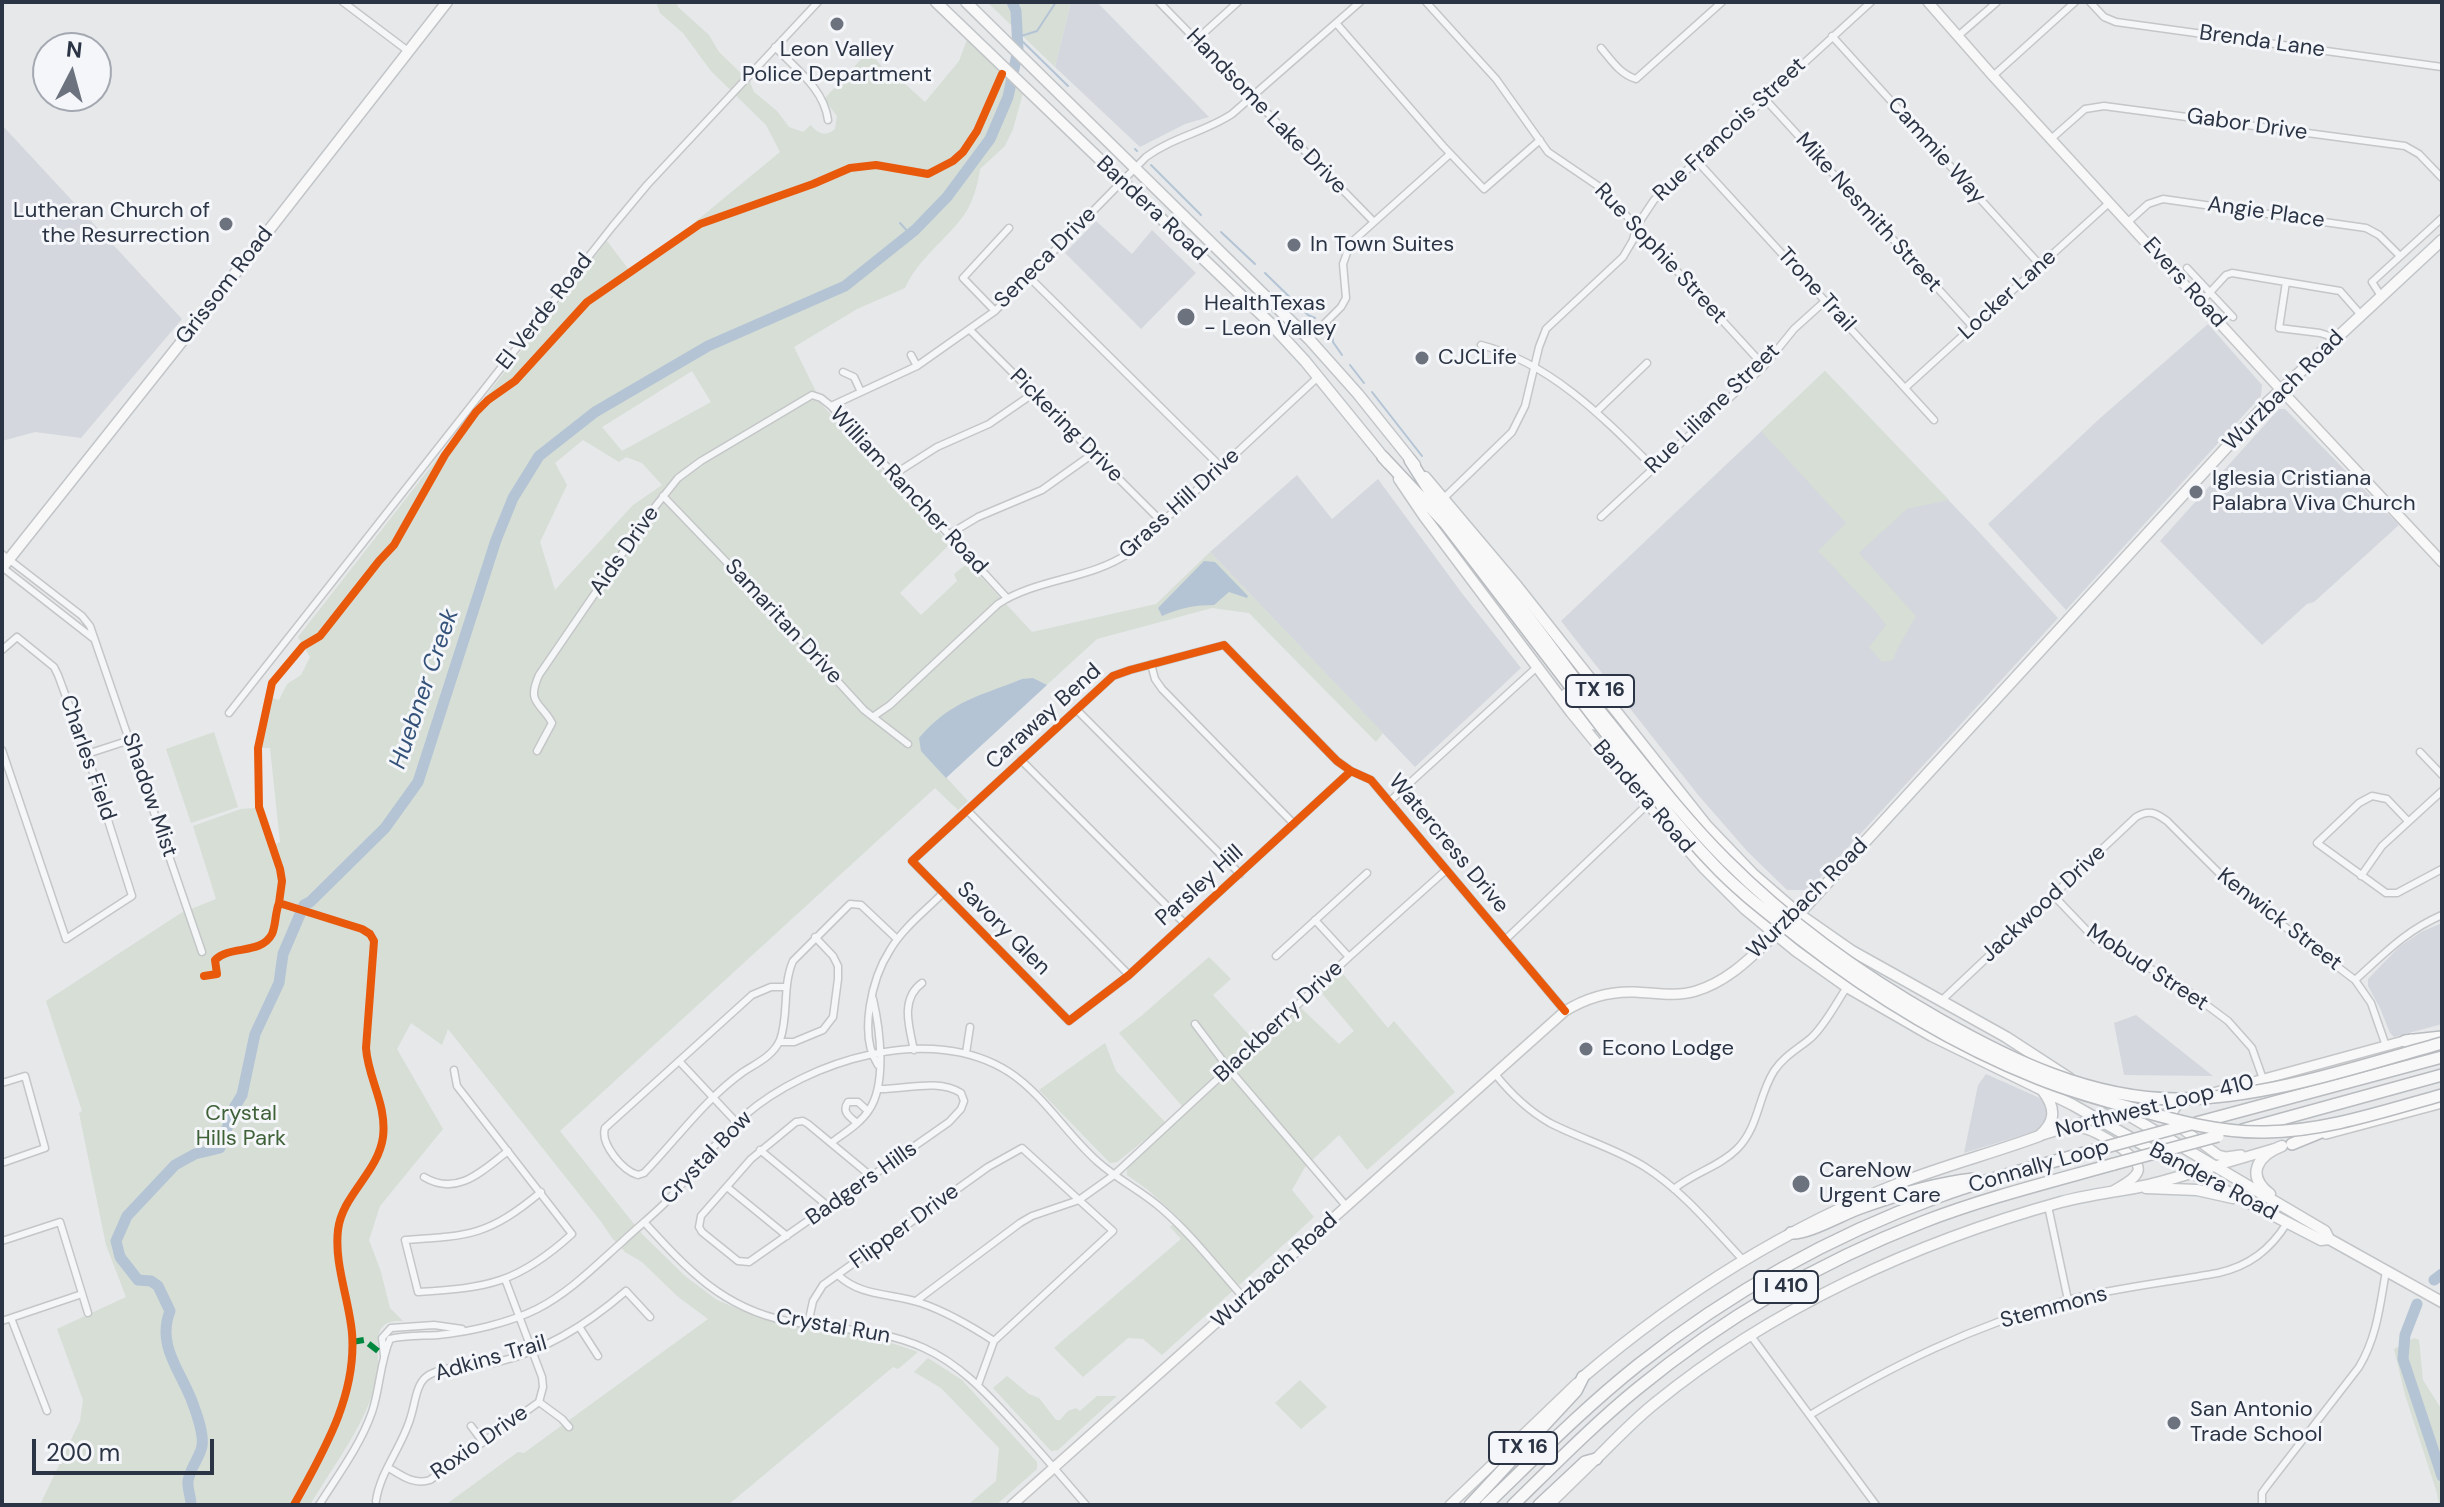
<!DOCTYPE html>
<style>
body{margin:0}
#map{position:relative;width:2444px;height:1507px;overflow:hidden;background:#e6e8ea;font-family:"DM Sans",sans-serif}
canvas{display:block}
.frame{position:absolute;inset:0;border:4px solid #2b3445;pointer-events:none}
.north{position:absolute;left:32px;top:32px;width:80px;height:80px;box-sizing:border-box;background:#f4f6f9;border:2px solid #a4a8b1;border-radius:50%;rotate:6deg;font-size:22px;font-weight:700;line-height:32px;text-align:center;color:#2b3445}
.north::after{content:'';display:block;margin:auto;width:28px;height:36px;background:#6c737f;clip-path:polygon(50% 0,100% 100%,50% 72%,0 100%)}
.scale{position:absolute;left:32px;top:1439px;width:182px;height:36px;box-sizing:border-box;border:4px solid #2b3445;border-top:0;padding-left:10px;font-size:24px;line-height:28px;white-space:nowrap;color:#2b3445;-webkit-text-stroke:6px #f4f6f9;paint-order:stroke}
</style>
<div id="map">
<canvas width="2444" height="1507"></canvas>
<div class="frame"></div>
<div class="north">N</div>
<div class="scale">200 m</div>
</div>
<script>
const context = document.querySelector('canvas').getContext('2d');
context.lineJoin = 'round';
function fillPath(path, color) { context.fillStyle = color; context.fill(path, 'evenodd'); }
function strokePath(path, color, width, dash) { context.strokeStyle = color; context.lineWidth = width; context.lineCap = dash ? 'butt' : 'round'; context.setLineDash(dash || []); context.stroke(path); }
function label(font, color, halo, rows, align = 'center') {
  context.font = font + ' "DM Sans",sans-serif'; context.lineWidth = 6; context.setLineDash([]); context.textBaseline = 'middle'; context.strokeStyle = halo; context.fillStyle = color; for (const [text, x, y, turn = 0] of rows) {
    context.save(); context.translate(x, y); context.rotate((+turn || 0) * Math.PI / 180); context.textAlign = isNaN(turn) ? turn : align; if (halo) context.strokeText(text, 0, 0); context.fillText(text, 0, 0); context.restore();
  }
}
const built = new Path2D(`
 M1071,2H1097L1209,117L1185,124L1140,147L1055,67Z
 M2,125L182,319L81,438L35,432L2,441Z
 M1096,221L1132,254L1152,230L1196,273L1141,329L1065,253Z
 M2208,324L2262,385L2261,396L2066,610L1988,524L2098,420Z
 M1825,371L1979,532L2058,618L1809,890H1787L1747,851L1699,796L1561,621Z
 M2279,409H2285L2399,525L2314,602L2307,604L2262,645L2160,541Z
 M1297,475L1332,519L1378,479L1461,592L1521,668L1415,767L1210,552Z
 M2442,923V1024L2394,1037L2390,1033L2380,1008L2368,986V979L2399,947L2421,932Z
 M2136,1015L2213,1076L2124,1075L2114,1023Z
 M1986,1074L2042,1099L2047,1106L2046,1122L2039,1130L1964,1153L1978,1085Z`);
const green = new Path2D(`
 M656,2H676L678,7L709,35L719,52L750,82L754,92L777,111L789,127L803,132L811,125C817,134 827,137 835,129L837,116L824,99L869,51L893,80L900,84L904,83L925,102L959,61L967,40L1023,93L1013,129L1005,146L980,169C978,183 974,199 966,212C948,239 919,257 905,288L857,309L794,347L823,406L950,544L900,593L921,615L957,581L954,574L968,563L1032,632L1156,604L1210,552L1383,733L1376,742L1249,613L1212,608L1097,639L946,777L968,801L958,810L935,788L560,1131L642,1234L685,1276L717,1300L757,1317L795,1327L874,1337L918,1352L898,1369L893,1367L728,1505H441L448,1503L518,1452L524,1453L708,1319L677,1296L642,1262L625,1252L612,1238L602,1223L448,1029L442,1045L411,1023L397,1049L443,1129L380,1206L369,1240L381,1272L390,1308L403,1321C366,1319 382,1351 377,1377C367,1424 334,1464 310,1505H40L80,1421L83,1400L57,1329L126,1297L106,1245L79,1113L82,1111L46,1001L181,913L216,899L193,826L241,809L256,808L279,873L272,846L280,842L270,748H258L269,697L279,700L287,684L301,675L310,657L298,637L607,241L632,274L780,152L766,125L711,71L683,33L660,13ZM692,371L711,402L622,451L602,427ZM583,440L619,462L626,457L642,463L662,485L633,505L555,590L540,542L567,485L555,463Z
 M987,2H1071L1055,67Z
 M1825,371L1949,500L1907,509L1859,553L1916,616L1897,650L1893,660L1882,662L1869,647L1886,625L1875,611L1818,551L1846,523L1761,431Z
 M214,732L238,807L191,823L166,749Z
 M1209,957L1231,979L1213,995L1258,1045L1300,1007L1339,1044L1354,1031L1318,989L1339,969L1388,1028L1394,1021L1455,1092L1367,1170L1339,1135L1305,1167L1292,1190L1314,1217L1162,1355L1143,1339L1128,1338L1083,1377L1054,1348L1181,1239L1170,1227L1180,1219L1148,1190L1127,1175V1167L1187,1112L1119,1033L1140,1017Z
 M1105,1043L1116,1071L1166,1123L1117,1162L1110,1163L1039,1090Z
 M2414,1338L2419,1340L2423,1380L2442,1410V1505H2439L2437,1493L2405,1395L2394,1349Z
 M928,1358L962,1380L1037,1462V1469L996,1505H935L970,1503L996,1481L999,1448L941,1388L914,1372Z
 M1007,1376L1029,1394L1039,1398L1056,1420H1060L1068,1411L1076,1408L1080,1411L1097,1396H1117L1058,1450L1051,1451L993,1388Z
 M1300,1380L1327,1407L1301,1429L1275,1403Z`);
const water = new Path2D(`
 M1204,561L1215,562L1248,596L1247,598L1229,592L1214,605C1196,605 1179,608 1162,616L1158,608Z
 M1033,678L1047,685L946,778L921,751L919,738C952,700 978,697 1022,679Z`);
const stream = new Path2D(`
 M1056,2L1037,31L1018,37L1068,86
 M1135,149L1137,151
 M1151,165L1201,215
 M900,223L910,234
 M1221,232L1255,264
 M1265,273L1308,315L1315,318
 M1332,329L1333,342L1342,355
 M1350,365L1364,383
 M1372,392L1422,456`);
const river = new Path2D(`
 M2434,1280L2442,1274
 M2417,1304L2405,1335L2403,1359L2442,1476
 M191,1505C191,1496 187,1489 188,1481C190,1468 200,1457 202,1446C204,1434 197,1415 193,1404C182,1372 156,1347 170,1311L158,1286L151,1281L138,1280L120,1257L116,1241L127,1216L175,1165L195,1154L220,1148L234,1108L242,1095L255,1034L279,983L283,954L304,905L310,902L385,828L418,782L496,540L513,498L539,456L595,412L708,346L845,286L915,230L947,197L990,139L1008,97L1018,50L1016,11L1012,2`);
const minor = new Path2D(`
 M343,2L408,51
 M1159,2L1374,222
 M1426,2L1496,79L1548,152L1601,188L1764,366
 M2090,2L2104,17L2116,22L2442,67
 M1336,23L1443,146L1484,189L1540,140
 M1832,36L2041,266
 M1958,36L1997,2
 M1196,40L1238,2
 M775,47C796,69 824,89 828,120
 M1601,48C1612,61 1620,74 1636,79L1722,2
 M1993,76L2075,2
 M1764,98L1973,327
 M2051,139L2085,109L2104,106L2405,146L2419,154L2442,178
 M1697,161L1934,420
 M2128,222L2148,204L2163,199L2366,228L2379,235L2400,256
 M2187,268L2233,317
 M1029,277L1222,468
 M2286,282L2279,328L2320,333L2336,338
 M2381,296L2372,282L2442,218
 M2201,302L2226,275L2232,273L2340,291L2361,315
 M995,311L963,278L1009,228
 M970,330L1163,523
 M1309,339L1341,307L1346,298L1343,264L1349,247L1354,240L1450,154
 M1481,345C1551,363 1605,419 1654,468
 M911,355L917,366
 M843,372L854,377L861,392
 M1905,388L2110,202
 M831,406L917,366L995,311L1146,157C1173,137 1205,132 1232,114L1360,2
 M1596,412L1647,363
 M893,475L937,447L989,424L1034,393
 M663,496L763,600L864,710L908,744
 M1444,498L1512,432L1525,406L1539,347L1546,329L1623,257L1633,240L1636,227L1654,200L1871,2
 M1601,517L1764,366L1794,329L1825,301
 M948,535L978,517L1042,490L1094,453
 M2,554L82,616L90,626L202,952
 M2,567L94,639
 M2,650L17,637L54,667L58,675L87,754L132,896L66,939L2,750
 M1151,664L1155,679L1162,689L1294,824
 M1077,710L1240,874
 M229,713L612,227L647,185L818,2
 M874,716L890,705L998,604C1038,578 1089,580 1129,553L1318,377
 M537,751L552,723C541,702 526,704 539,675L650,513L678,478L701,461L812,395L821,398L831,406L1007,598
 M2420,752L2442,775
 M87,754L130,740
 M1021,760L1185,924
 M1351,771L1129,975L1069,1021L912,861L1113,676L1130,670L1224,645L1337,761L1351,771L1371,780L1565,1011
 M1390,801L1537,667
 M967,810L1129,975
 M2408,821L2387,799L2372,796L2359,803L2317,843L2386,893H2397L2442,869
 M2361,876L2382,846L2442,791
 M2054,896L2096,940L2126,958L2169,977L2228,1021L2252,1048L2263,1079
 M1315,920L1349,957
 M1505,940L1649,803
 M1276,956L1367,873
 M2355,980C2384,954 2405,931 2442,915
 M786,987H771L752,995L605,1128C600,1144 623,1171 638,1175L644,1173C677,1139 704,1100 743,1072C757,1063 773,1056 780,1040C789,1016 782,986 793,961L850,904L861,905L897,939
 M1941,1001L2136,817C2149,809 2156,813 2167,821L2235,889L2355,980L2371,1003L2386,1046
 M1195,1024L1229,1069L1347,1207
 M779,1042H794L823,1030L833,1017L838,979V966L833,956L815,937
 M914,1050C909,1027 900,999 922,983
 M966,1053L970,1027
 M679,1061L737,1123
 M878,1065C858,1035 872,978 890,950C903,928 924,912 942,894
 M454,1070L457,1086L572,1234C518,1283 488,1288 418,1292L405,1240C471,1236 489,1235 541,1192
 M1495,1074C1511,1094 1527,1110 1550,1123C1581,1139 1615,1148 1645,1167C1683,1191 1712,1227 1743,1260
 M2,1083L25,1076L45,1148L2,1163
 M878,1089C904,1090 938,1078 961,1093L964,1101
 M857,1123C850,1117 841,1112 848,1102H858L868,1111
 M831,1143C844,1133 860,1124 869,1110C887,1084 880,1029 873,999
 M760,1150L829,1207
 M424,1177C457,1197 482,1171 508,1151
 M872,1177L808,1124L803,1121L796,1122L751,1159L701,1216L699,1227L702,1232L738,1261L749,1262L949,1122L961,1109L964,1101
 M727,1187L787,1236
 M1674,1189C1693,1173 1719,1167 1737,1149C1759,1127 1758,1096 1774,1071C1784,1056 1798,1049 1811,1038C1826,1024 1836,1003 1847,987
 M2048,1206L2068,1300
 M644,1222C686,1268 722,1308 787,1321C833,1330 881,1328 924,1348C961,1365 986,1393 1013,1422C1038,1449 1062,1477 1086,1505
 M2,1241L60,1222L88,1313
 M838,1275C861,1297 892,1293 921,1303C947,1312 971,1326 994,1341
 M916,1301L1020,1223L1032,1216L1079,1200L1114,1175L1349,957L1446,870
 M11,1318L47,1411
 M2,1321L82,1294
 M808,1324L813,1301L823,1285L988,1167L1022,1148L1113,1231L994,1341L978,1385
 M580,1328L598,1356
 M1751,1336L1876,1505
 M384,1356L382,1338L391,1328L434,1325L462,1329
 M539,1402L562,1419L569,1427
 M1810,1415C1891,1366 1974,1325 2067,1300C2115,1288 2168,1282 2218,1273C2249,1266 2270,1250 2287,1223
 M471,1426L483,1442
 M389,1468C402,1476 414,1485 430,1480L539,1402L543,1387L542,1377L505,1279
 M376,1501C380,1471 403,1446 411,1416C415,1404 416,1385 426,1377C441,1365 479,1366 498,1362C547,1350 588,1324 626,1291L650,1317
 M319,1505C338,1475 360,1446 372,1412C380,1388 380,1362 390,1339C404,1335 422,1336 438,1335C469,1332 509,1323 537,1309C570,1292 595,1266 622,1242C637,1228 653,1215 667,1201C693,1173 715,1141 744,1116C808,1060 932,1022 1009,1072C1044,1095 1067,1135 1098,1162C1118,1180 1142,1191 1162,1209C1192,1235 1217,1268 1244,1298
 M2262,1505V1493L2267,1486L2359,1367C2377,1337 2380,1305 2386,1271`);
const secondary = new Path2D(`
 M1928,2L1993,76L2281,390L2442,562
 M2213,1093L2411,1039
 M2183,1102C2174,1106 2171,1112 2173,1122L2218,1155L2226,1157L2241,1155
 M2074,1129C2080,1128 2081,1127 2086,1129C2098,1132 2142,1157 2138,1171C2135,1180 2121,1186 2113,1191
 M2326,1134L2442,1103
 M2039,1136L2097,1118L2175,1101
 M2215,1166L2273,1149
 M1012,1505L1565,1011C1586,998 1610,991 1635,992C1656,993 1676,997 1696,991C1729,981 1751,957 1776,934
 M1450,1505L1577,1383
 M1549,1505L1595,1460`);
const primary = new Path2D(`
 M936,2L1269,322L1305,361L1388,463
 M966,2L1309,339L1358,394L1415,465
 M1425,477L1517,586L1707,826L1753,874L1799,914L1852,951L2006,1037L2069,1078
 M1399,479L1424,516L1571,712L1611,761L1704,868L1745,909L1796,951L1847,987L1932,1036L2073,1105L2205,1180L2321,1240L2329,1239L2442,1302
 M2,568L198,321L447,2
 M1566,694L1592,724L1596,725L1603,722
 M1796,917L2269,401L2442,240
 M2106,1102L2325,1231L2329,1239
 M2146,1188L2197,1190L2233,1198
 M2270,1194C2245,1175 2258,1155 2282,1146
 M1583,1377C1678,1296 1783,1229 1900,1183C1946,1165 1993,1153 2039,1136C2056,1122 2056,1108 2043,1091
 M1596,1459C1615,1440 1633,1421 1654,1404C1771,1308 1916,1242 2061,1202C2087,1195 2113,1192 2139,1187C2165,1182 2190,1173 2215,1166`);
const motorway = new Path2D(`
 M1383,457L1445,523L1583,703
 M1410,460L1434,498L1509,591L1589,698
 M2405,1041L2442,1037
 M2196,1123L2442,1057
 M2242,1130L2442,1075
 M2292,1144L2336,1126
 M1791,1233C1806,1235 1843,1214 1860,1208C1896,1195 1937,1183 1974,1179
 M1470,1505L1576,1391L1583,1377
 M1486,1505C1536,1457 1584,1408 1638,1365C1728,1294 1830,1236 1938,1197C1989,1178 2042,1165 2095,1150
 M1513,1505C1553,1466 1593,1425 1637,1389C1722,1319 1820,1262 1923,1222C1985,1198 2050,1182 2114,1164
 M1539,1505L1585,1462L1596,1459`);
const motorwayBridge = new Path2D(`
 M1589,698C1634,752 1676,810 1726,860C1789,923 1861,975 1939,1019C2011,1060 2091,1099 2177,1099C2267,1098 2356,1067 2442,1043
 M1583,703C1624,756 1666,815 1712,863C1738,891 1769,914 1799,938C1871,994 1952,1044 2037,1078C2069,1091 2102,1100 2135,1109C2177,1121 2221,1133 2265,1132C2326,1131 2384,1111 2442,1095
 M2095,1150L2191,1124
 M2114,1164L2218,1136`);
const quiet = new Path2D(`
 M352,1342L364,1340L378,1351`);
const cycleway = new Path2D(`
 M1351,771L1129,975L1069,1021L912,861L1113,676L1130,670L1224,645L1337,761L1351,771L1371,780L1565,1011
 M279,903L282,881L280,869L259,807L258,748L272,683L303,646L320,636L324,631L379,561L394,545L445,455L476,412L488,400L515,381L587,302L700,224L813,184L850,168L876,165L928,174L953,161L963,152L977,131L1002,74
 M204,976L217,974L215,960C230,945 261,955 272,934C276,925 275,913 279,903L362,929L370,934L374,941L366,1048C368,1079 387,1104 383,1137C378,1173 342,1195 338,1230C334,1264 349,1299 352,1333C357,1396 323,1452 294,1505`);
const markers = [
 [837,24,8,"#6c737f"],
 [226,224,8,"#6c737f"],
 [1294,245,8,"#6c737f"],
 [1186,317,10,"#6c737f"],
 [1422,358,8,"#6c737f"],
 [2196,492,8,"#6c737f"],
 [1586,1049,8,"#6c737f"],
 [1801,1184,10,"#6c737f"],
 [2174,1423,8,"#6c737f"]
];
const shields = [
 [1600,691,68],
 [1786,1287,64],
 [1523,1448,68]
];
const shieldNames = [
 ["TX 16",1600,691],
 ["I 410",1786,1287],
 ["TX 16",1523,1448]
];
const streetNames = [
 ["Brenda Lane",2262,42,8],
 ["Handsome Lake Drive",1266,112,46],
 ["Gabor Drive",2247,125,8],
 ["Rue Francois Street",1730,130,-43],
 ["Cammie Way",1936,151,48],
 ["Bandera Road",1151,209,43],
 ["Mike Nesmith Street",1868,213,48],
 ["Angie Place",2266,213,8],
 ["Rue Sophie Street",1660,254,47],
 ["Seneca Drive",1046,258,-45],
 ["Evers Road",2184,283,48],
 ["Grissom Road",225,286,-52],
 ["Trone Trail",1816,290,48],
 ["Locker Lane",2008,295,-42],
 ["El Verde Road",545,312,-52],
 ["Wurzbach Road",2284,391,-45],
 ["Rue Liliane Street",1713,409,-44],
 ["Pickering Drive",1066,426,45],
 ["William Rancher Road",908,491,47],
 ["Grass Hill Drive",1180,504,-42],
 ["Aids Drive",625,551,-55],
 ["Samaritan Drive",783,622,47],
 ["Caraway Bend",1044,717,-42],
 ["Charles Field",87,758,71],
 ["Shadow Mist",149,795,71],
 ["Bandera Road",1643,797,49],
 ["Watercress Drive",1448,844,50],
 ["Parsley Hill",1200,886,-42],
 ["Wurzbach Road",1808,899,-45],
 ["Jackwood Drive",2044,904,-43],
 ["Kenwick Street",2279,920,38],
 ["Savory Glen",1003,929,45],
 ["Mobud Street",2147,968,33],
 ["Blackberry Drive",1279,1022,-43],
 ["Northwest Loop 410",2155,1107,-14],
 ["Crystal Bow",707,1158,-46],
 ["Connally Loop",2039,1167,-16],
 ["Bandera Road",2213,1182,28],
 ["Badgers Hills",862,1184,-35],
 ["Flipper Drive",905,1227,-36],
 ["Wurzbach Road",1275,1271,-42],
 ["Stemmons",2054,1308,-15],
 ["Crystal Run",833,1327,10],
 ["Adkins Trail",491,1359,-16],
 ["Roxio Drive",480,1443,-35]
];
const poiNames = [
 ["Leon Valley",837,50,"center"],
 ["Police Department",837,75,"center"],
 ["Lutheran Church of",210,211,"right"],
 ["the Resurrection",210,236,"right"],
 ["In Town Suites",1310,245],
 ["HealthTexas",1204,304],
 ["- Leon Valley",1204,329],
 ["CJCLife",1438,358],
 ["Iglesia Cristiana",2212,479],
 ["Palabra Viva Church",2212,504],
 ["Econo Lodge",1602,1049],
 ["CareNow",1819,1171],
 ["Urgent Care",1819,1196],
 ["San Antonio",2190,1410],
 ["Trade School",2190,1435]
];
const parkNames = [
 ["Crystal",241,1114],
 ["Hills Park",241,1139]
];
const waterNames = [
 ["Huebner Creek",425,689,-71]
];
fillPath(built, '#d4d7dd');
fillPath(green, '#d6ded6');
fillPath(water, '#b4c4d5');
strokePath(stream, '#b4c4d5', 2);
strokePath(river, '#b4c4d5', 11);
strokePath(minor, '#c4c6c8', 9);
strokePath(secondary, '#c4c6c8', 12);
strokePath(primary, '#c2c5c8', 13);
strokePath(motorway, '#b8bbbf', 14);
strokePath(minor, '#f5f6f7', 6);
strokePath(secondary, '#f8f8f8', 9);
strokePath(primary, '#f8f8f8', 10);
strokePath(motorway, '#f8f8f8', 11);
strokePath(motorwayBridge, '#b8bbbf', 14, []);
strokePath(motorwayBridge, '#f8f8f8', 11);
strokePath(quiet, '#00873e', 6, [12, 6]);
strokePath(cycleway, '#e8590c', 8);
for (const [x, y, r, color] of markers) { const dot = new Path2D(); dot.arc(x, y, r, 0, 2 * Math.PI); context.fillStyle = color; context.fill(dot); strokePath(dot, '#f4f6f9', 3); }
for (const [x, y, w] of shields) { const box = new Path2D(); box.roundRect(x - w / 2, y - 16, w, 32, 6); context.fillStyle = '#f4f6f9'; context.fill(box); strokePath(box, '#2b3445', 2); }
label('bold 20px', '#2b3445', null, shieldNames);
label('22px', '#2b3445', '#f4f6f9', streetNames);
label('22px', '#2b3445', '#f4f6f9', poiNames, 'left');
label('22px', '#3f6138', '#f4f6f9', parkNames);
label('italic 24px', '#34527a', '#f4f6f9', waterNames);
</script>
